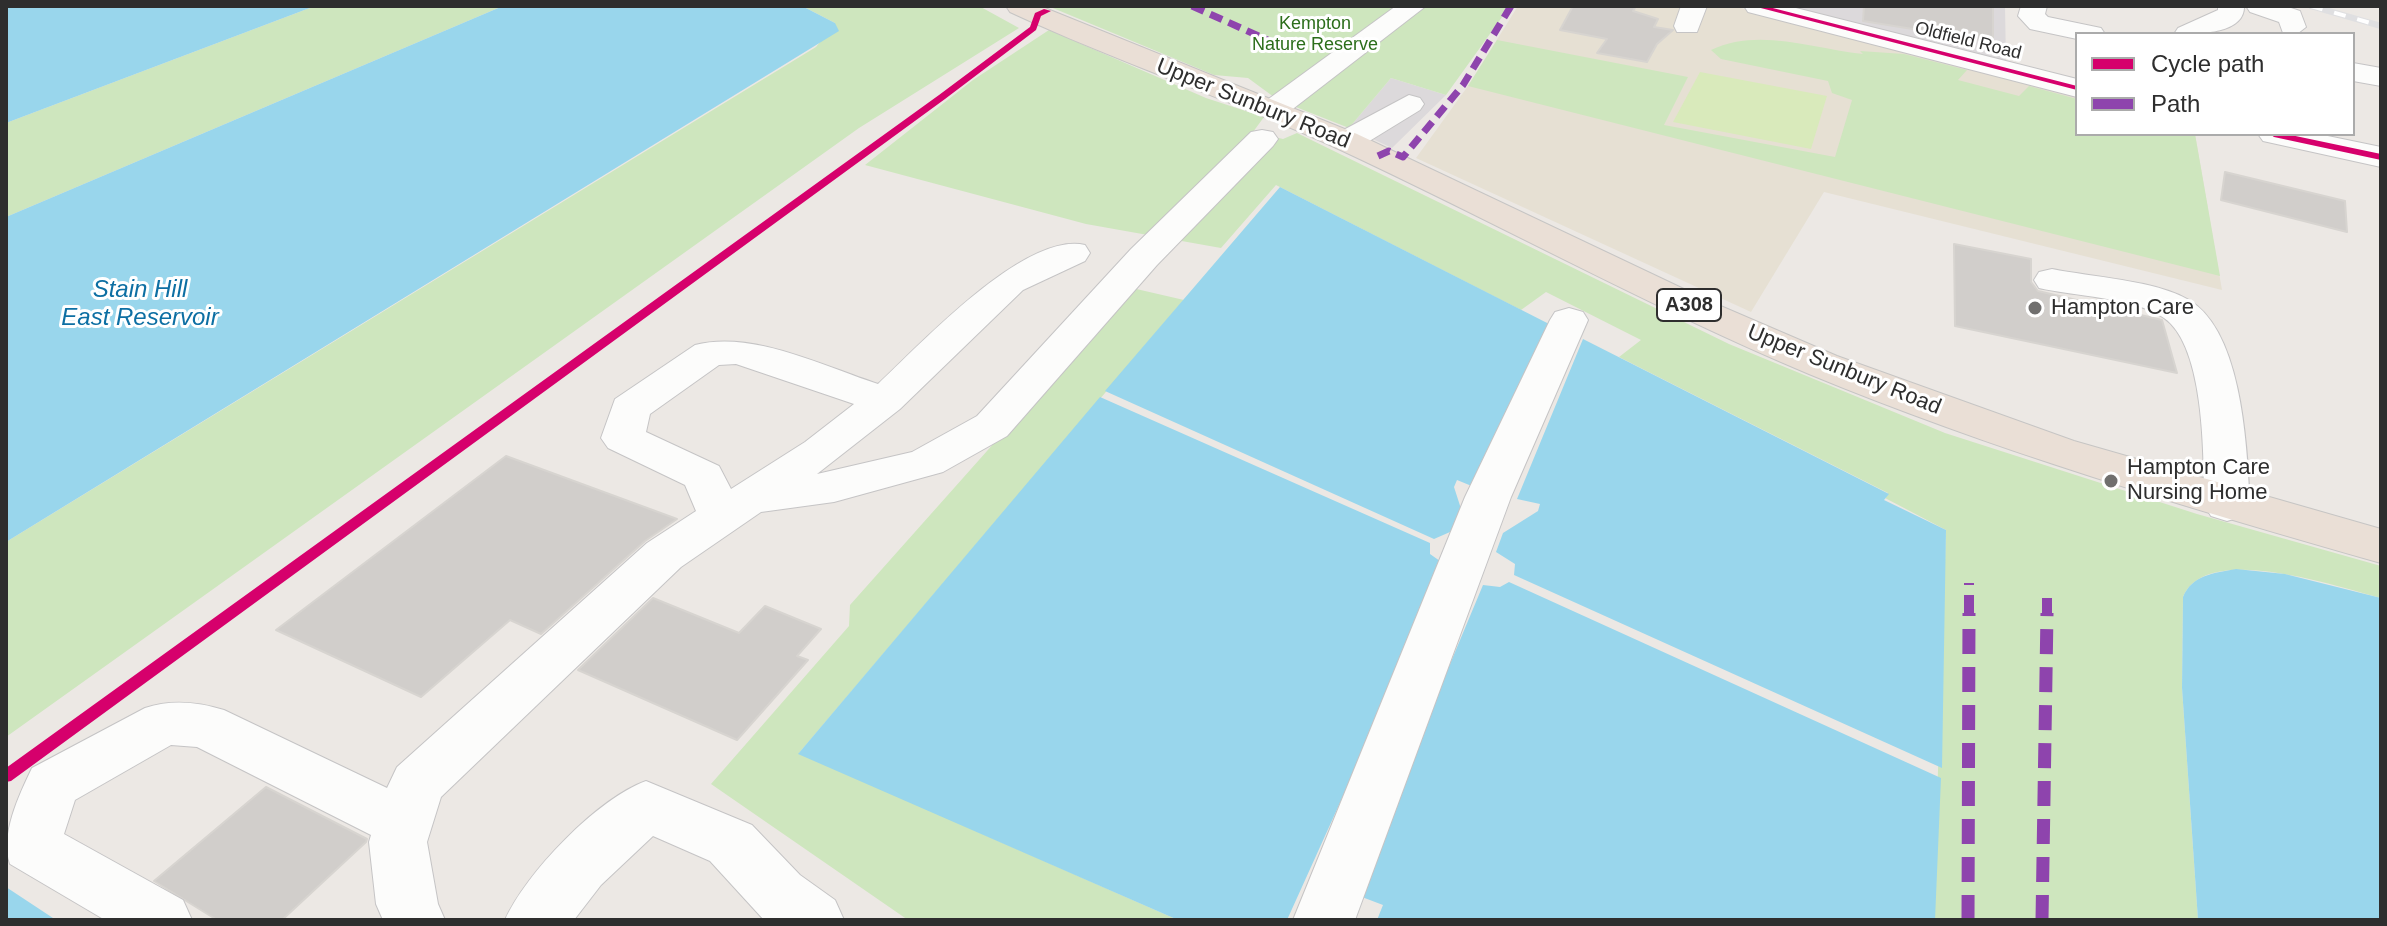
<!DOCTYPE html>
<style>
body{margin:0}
#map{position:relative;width:2387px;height:926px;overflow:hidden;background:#ece8e4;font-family:Helvetica,sans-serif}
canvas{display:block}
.frame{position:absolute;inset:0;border:8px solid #2e2e2e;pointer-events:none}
.legend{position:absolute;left:2075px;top:32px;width:280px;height:104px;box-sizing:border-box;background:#fff;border:2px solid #ababab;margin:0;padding:10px 14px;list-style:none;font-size:24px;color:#2e2e2e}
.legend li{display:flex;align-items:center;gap:16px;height:40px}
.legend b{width:40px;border:2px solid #ababab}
</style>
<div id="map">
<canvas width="2387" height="926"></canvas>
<div class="frame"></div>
<ul class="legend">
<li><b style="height:10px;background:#d6006c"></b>Cycle path</li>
<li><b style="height:10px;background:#8e44ad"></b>Path</li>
</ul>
</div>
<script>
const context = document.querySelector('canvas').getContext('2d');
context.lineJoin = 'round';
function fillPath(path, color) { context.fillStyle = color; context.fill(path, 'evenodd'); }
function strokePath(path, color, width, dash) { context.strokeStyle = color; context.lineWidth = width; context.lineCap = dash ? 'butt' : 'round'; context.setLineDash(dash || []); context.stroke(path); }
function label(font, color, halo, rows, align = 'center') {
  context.font = font + ' Helvetica,sans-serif'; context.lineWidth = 6; context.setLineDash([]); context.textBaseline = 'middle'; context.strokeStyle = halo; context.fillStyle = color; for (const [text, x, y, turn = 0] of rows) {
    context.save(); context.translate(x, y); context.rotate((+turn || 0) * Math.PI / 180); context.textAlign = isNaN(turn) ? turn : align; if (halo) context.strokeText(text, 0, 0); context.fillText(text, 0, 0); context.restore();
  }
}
const industrial = new Path2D(`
 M1787,6H2005L2006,63Z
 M1391,78L1446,95L1392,148L1349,128Z`);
const education = new Path2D(`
 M1518,6H1733L2077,95V134H2195L2222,290L1824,192L1751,312L1416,158L1468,86Z`);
const green = new Path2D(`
 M315,6H503L6,217V123Z
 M802,6H979L1019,28L859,128L6,737V542L816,47L835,23Z
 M1048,6H1510L1446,95L1391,78L1349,128L1278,100L1248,78L1214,75Z
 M1049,30L1206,98L1264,117L1253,132L1283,139L1297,133L1729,344L1945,433L2197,514L2381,566V598C2337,587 2206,541 2183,597L2182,688L2198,920H1933L1946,530L1885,498L1888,493L1619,357L1641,340L1546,292L1521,310L1276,185L1221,248L1086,224L865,165L973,80Z
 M1497,40L1688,77L1664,125L1835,157L1852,100L1832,93L1828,81L1721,59L1711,50C1758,27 1815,49 1863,54L1860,51L1904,54L1967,70L1958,80L2019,96L2029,86L2077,99V134H2195L2220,276L1468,86Z
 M1132,288L1184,300L799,753L1178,920H908L711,784L849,626L850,605Z`);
const pitch = new Path2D(`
 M1700,72L1827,96L1811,149L1673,122Z`);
const water = new Path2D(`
 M6,6H315L6,123Z
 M503,6H802L835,23L839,31L6,542V217Z
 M1280,187L1553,326L1479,489L1457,480L1454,487L1464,518L1457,533L1450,532L1434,539L1105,391Z
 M1583,339L1889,494L1884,500L1946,530L1942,768L1514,575L1515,564L1496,552L1503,533L1538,511L1540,504L1517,499Z
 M1100,397L1430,543V554L1447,566L1287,920H1178L798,754Z
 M2236,569L2285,574L2381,598V920H2198L2182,688L2183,597C2192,575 2214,573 2236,569Z
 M1509,582L1941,778L1935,920H1377L1383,905L1354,894L1483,585L1500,587Z
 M6,887L56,920H6Z`);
const building = new Path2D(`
 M1573,6H1636L1633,11L1658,19L1654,27L1673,30L1657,44L1647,62L1597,53L1607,39L1560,30Z
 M1864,6H1993V42L1863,21Z
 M2225,172L2345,201L2347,232L2221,200Z
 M1954,244L2031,259V282L2038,291L2162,320L2177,373L1955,326Z
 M506,456L677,519L645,541L541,634L510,620L421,697L276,630Z
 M653,598L739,633L765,606L821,629L797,656L808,660L737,740L578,670Z
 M266,787L367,839L366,842L282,920H217L154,881Z`);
const minor = new Path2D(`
 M1396,6H1426L1285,115H1263L1259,109L1263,103Z
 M1681,6H1707L1697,32H1677L1674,26Z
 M1744,6H1788L2077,79V97L1748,12Z
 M2021,6H2047L2045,14L2048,17L2101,28L2105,34H2077V39L2030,29L2018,16Z
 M2218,6H2244C2245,35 2195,34 2174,34L2178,28L2218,10Z
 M2246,6H2285L2300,11L2306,27L2297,34L2283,33L2279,22L2250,12Z
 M2353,63L2381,68V86L2353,81Z
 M1409,95L1420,98L1424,104L1420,110L1358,148H1336L1331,141L1336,134Z
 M1262,130L1273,132L1278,139L1273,146L1157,265L1007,436L943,472L834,502L761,512L681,567L441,797L427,842L438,904L445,920H383L376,904L369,842L371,835L197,747L171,745L75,800L64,834L183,900L192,920H105L10,864C0,835 19,795 32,768L145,708C172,699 198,702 224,710L387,788L397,767L647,543L696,511L685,485L608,448L601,438L615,399L695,345C752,330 823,366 878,384C920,345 1025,231 1085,245L1090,253L1085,261L1023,290L900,409L817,474L912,452L977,416L1131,249L1251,132ZM736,364L854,404L805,442L731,489L719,466L646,432L650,414L719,365Z
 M2258,134H2318L2381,147V167L2263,141Z
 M2052,269C2091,277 2155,280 2189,300C2243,332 2247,449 2250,505L2243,516L2227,521L2211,516L2204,505C2204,459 2205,346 2164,318C2137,298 2073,296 2039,288L2034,280L2039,272Z
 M1569,308L1583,312L1588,320L1511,497L1355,920H1293L1465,497L1550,320L1555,312Z
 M646,781L752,825L800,875L835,900L844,920H764L710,861L653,836L601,885L574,920H505C526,873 597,799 646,781Z`);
const highway = new Path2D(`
 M1006,6H1040L1357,134L1709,301L1837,356L2074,441L2381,529V563C2188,508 1995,451 1809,374C1647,306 1492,220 1332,146C1226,98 1115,61 1010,12Z`);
const rail = new Path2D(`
 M2311,6L2381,26`);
const quietFar2 = new Path2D(`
 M1192,6L1272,42
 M1378,156L1389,151L1403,157L1463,85L1511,6`);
const quietFar1 = new Path2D(`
 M1969,615V583
 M2047,615V598`);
const quiet = new Path2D(`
 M1968,920L1969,613
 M2042,920L2047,613`);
const cycleway = new Path2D(`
 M1753,6H1765L2077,86V90Z
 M1044,9L1051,11L1041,16L1036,30L945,99L11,781L6,782V768L939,95L1030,27L1035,13Z
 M2270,134H2286L2381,154V160L2274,137Z`);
const markers = [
 [2035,308,8,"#706f6e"],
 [2111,481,8,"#706f6e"]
];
const farParknames = [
 ["Kempton",1315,24],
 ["Nature Reserve",1315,45]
];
const farStreetnames = [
 ["Oldfield Road",1968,41,14]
];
const shields = [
 [1689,305,64]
];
const shieldNames = [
 ["A308",1689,305]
];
const streetNames = [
 ["Upper Sunbury Road",1253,104,22],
 ["Upper Sunbury Road",1844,370,22]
];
const poiNames = [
 ["Hampton Care",2051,308],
 ["Hampton Care",2127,468],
 ["Nursing Home",2127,493]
];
const waterNames = [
 ["Stain Hill",140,290],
 ["East Reservoir",140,318]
];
fillPath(industrial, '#dcd9db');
fillPath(education, '#e6e0d3');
fillPath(green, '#cee6be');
fillPath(pitch, '#d9eabb');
fillPath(water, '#99d6ec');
fillPath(building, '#d1cecb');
strokePath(building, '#d7d4d0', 2);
strokePath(minor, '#c5c4c5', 2);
strokePath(highway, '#c6c5c4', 2);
fillPath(minor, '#fcfcfb');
fillPath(highway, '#eadfd6');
strokePath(rail, '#dfdfe1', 6);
strokePath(rail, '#fff', 4, [12]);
strokePath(quietFar2, '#8e44ad', 7, [13, 7]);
strokePath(quietFar1, '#8e44ad', 10, [20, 10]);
strokePath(quiet, '#8e44ad', 13, [25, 13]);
fillPath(cycleway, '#d6006c');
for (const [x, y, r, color] of markers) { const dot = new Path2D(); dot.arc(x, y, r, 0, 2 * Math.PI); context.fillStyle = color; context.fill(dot); strokePath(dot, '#fff', 3); }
label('18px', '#2c6e1b', '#fff', farParknames);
label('18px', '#2e2e2e', '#fff', farStreetnames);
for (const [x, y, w] of shields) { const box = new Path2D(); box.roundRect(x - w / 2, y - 16, w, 32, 6); context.fillStyle = '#fff'; context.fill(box); strokePath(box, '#2e2e2e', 2); }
label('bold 20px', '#2e2e2e', null, shieldNames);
label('22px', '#2e2e2e', '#fff', streetNames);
label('22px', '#2e2e2e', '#fff', poiNames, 'left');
label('italic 24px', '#0d6fa3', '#fff', waterNames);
</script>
